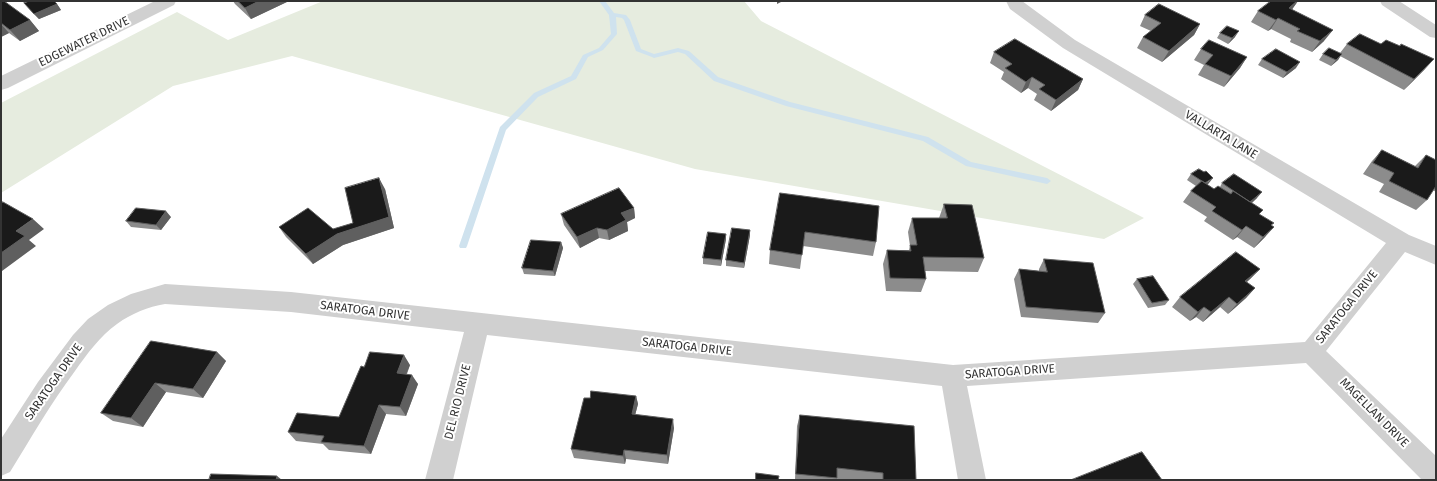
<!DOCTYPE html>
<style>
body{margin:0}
#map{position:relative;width:1437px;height:481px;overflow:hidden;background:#fff;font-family:"Fira Sans",sans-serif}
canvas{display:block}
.frame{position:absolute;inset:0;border:2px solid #333;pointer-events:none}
</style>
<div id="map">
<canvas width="1437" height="481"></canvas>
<div class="frame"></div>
</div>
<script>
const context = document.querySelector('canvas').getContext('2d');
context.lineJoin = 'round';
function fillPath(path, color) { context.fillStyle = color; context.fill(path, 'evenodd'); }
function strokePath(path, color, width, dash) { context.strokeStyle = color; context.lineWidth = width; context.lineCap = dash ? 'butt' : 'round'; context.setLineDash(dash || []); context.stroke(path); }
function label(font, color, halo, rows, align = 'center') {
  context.font = font + ' "Fira Sans",sans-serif'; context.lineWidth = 4; context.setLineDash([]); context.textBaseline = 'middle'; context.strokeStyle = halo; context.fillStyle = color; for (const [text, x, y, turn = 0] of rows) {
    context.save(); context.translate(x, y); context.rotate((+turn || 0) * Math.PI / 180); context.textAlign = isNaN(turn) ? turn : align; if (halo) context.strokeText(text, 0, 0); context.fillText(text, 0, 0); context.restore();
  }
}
const green = new Path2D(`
 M323,1H744L761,21L1144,218L1104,239L695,169L292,56L173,86L1,193V103L177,12L228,40Z`);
const stream = new Path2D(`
 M599,1H605L614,13L626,15L630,20L641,49L654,54L678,48L689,51L718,77L790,102L928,137L971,162L1047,178L1051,181L1047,184L966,166L923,141L786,106L714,81L685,54L678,52L654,58L652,57L636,51L624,20L622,18L616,17L617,34L603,50L588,57L576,79L538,97L506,130L467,246L466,248H460L459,246L500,127L534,93L571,76L583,55L599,48L611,34L609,15Z`);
const minor = new Path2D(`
 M155,1H176L174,5L8,88L1,90V76Z
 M1006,1H1022L1075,40L1409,235L1436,246V265L1405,252L1326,351L1436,456V480H1422L1306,363L967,386L986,480H958L942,386L487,335L453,480H425L464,332L291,312L165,304C148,307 132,313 117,324C100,336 87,354 75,371C51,403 31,438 10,472L1,476V439L38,382L73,335L88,319L108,305L131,294L165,284L291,292L953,365L1305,342L1386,243L1063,48L1010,9Z
 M1380,1H1399L1436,25V38L1430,37L1382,5Z`);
const wall = new Path2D(`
 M1,1L30,20L39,31L20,41L9,33L1,37Z
 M233,1H289L251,19L235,4Z
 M1298,1L1292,9L1324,41L1312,52L1290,42L1291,39L1271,29L1268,31L1251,22L1258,11Z
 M24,3L57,4L61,10L39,19Z
 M1145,15L1200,24L1194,35L1162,62L1137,48L1143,37L1151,31L1140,26Z
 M1220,33L1235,37L1228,44L1217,38Z
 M1347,44H1381L1400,46L1434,59L1424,70L1404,90L1340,56L1338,60L1331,66L1319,60L1323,54L1340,53Z
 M1201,49L1247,57L1240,68L1224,87L1198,75L1204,65L1194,60Z
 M994,52L1083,79L1078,90L1051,111L1034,100L1037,94L1028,88L1021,93L1001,79L1004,72L990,63Z
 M1262,59L1296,68L1283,78L1258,65Z
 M1382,150L1415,166L1426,155L1436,160V192L1433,190L1427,200L1416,210L1379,192L1384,184L1363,174L1372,161Z
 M1191,174L1209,183L1207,185L1214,189L1220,187L1222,183L1257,198L1252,203L1259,214L1272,225L1265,237L1254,248L1237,237L1233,240L1204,221L1207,217L1183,202L1191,191L1196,186L1187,180Z
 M385,189L394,228L343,245L313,264L286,237L279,227L333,229L353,223Z
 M780,193L876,242L873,256L803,246L800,269L769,264L770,250Z
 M944,204L984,258L978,272L925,271L926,279L921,292L886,291L883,264L887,250H909L910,246L908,232L912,218H939Z
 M634,208L635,218L627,222L628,231L609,240L599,238L580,248L564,225L561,214Z
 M171,217L161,230L131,227L126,221Z
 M750,230V235L744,268L726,266V260Z
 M726,239L721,266L703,264V258Z
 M561,242L563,248L555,276L524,274L522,268Z
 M1044,259L1105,313L1098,323L1021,317L1014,279L1019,269L1039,271V269Z
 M1260,269L1247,282L1255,288L1246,298L1228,314L1220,307L1203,322L1196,317L1190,321L1172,307L1180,297Z
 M1137,279L1169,300L1165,305L1148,308L1133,284Z
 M151,341L217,352L226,361L203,398L166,392L143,427L113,421L101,413Z
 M410,365L407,374L418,384L406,416L386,414L371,454L329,450L323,444L296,441L288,432L339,417L364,367Z
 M636,396L638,404L635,415L674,428L668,464L626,459L625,464L574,458L571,449L590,398Z
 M800,415L916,480H847L837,479V480H795L797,426Z`);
const shadedWall = new Path2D(`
 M259,1H289L251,19L245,8Z
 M777,1H783L777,4Z
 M1298,1L1291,11L1289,8Z
 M57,4L61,10L39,19L34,14Z
 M1278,18L1271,29L1268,31L1276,20Z
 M30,20L39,31L20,41L10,30Z
 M1,24L9,33L1,37Z
 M1200,24L1194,35L1162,62L1169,51Z
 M1333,30L1324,41L1312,52L1320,41Z
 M1239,31L1235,37L1228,44L1232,38Z
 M1342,54L1338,60L1331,66L1336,60Z
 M1247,57L1240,68L1224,87L1231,76Z
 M1434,59L1424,70L1404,90L1414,79Z
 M1300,62L1296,68L1283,78L1287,72Z
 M1032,77L1028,88L1021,93L1026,82Z
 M1083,79L1078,90L1051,111L1056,100Z
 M379,178L385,189L394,228L343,245L313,264L306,254L337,234L389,217Z
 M1213,178L1209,183L1201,189L1205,184Z
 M1262,192L1257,198L1246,208L1250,202Z
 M634,208L635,218L627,222L628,231L609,240L607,230L621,213Z
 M166,211L171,217L161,230L156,225Z
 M33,219L44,229L29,240L36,246L2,271H1V253L16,231Z
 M1246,226L1237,237L1233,240L1242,230Z
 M1274,227L1265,237L1254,248L1263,237Z
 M597,228L599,238L580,248L577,237Z
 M750,230V235L744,268V263Z
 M726,234V239L721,266V260Z
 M561,242L563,248L555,276L553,271Z
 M1260,269L1250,279L1236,291L1245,281Z
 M1255,288L1246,298L1228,314L1237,304Z
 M1229,297L1220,307L1203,322L1211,312Z
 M1204,307L1196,317L1190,321L1198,312Z
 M217,352L226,361L203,398L193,389Z
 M404,355L410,365L403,382L397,373Z
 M412,375L418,384L406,416L400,407Z
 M155,383L166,392L143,427L131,418Z
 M636,396L638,404L633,423L632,414Z
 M379,405L386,414L371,454L364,446Z
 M673,419L674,428L668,464L667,455Z
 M624,450L626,459L625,464L623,456Z
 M277,476L282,480H276Z`);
const building = new Path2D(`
 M1,1H4L30,20L10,30L1,23Z
 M30,1H54L57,4L34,14L24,3Z
 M238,1H259L245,8Z
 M1271,1H1297L1289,8L1333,30L1320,41L1297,31L1300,29L1278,18L1276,20L1258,11Z
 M1159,4L1200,24L1169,51L1143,37L1161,23L1145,15Z
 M1227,26L1239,31L1232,38L1220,33Z
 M1360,34L1381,44L1386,40L1400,46L1401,44L1434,59L1414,79L1347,44Z
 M1015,39L1083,79L1056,100L1039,89L1045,85L1032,77L1026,82L1005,68L1012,64L994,52Z
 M1209,40L1247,57L1231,76L1205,64L1213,55L1201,49Z
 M1329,48L1342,54L1336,60L1323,54Z
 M1276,49L1300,62L1287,72L1262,59Z
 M1382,150L1418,168L1426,155L1436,160V186L1427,200L1389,181L1394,173L1373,163Z
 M1199,169L1204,172L1206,171L1213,178L1205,183L1191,174Z
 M1234,174L1262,192L1250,202L1222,183Z
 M379,178L389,217L337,234L306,254L279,227L308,208L333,229L353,223L345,188Z
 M1202,181L1214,189L1218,186L1231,194L1233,191L1263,210L1259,214L1274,223L1271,225L1274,227L1263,237L1246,226L1242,230L1212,211L1216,207L1191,191Z
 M619,188L634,208L621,213L626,220L607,230L597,228L577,237L561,214Z
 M780,193L879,206L876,242L805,232L802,255L770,250Z
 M3,202L33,219L16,231L25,236L1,253V203Z
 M944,204L972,205L984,258L923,257L926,279L890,278L887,250L911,251L910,245H917L912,218H947Z
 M136,208L166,211L156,225L126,221Z
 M732,228L750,230L744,263L726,260Z
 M708,232L726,234L721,260L703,258Z
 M531,240L561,242L553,271L522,268Z
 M1236,252L1260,269L1245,281L1255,288L1237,304L1229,297L1211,312L1204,307L1198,312L1180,297Z
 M1044,259L1093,263L1105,313L1026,307L1019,269L1047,272Z
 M1153,276L1169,300L1152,303L1137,279Z
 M151,341L217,352L193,389L155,383L131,418L101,413Z
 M370,352L404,355L397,373L412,375L400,407L379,405L364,446L321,442L324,436L288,432L297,413L339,417L361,366L364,367Z
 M591,391L636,396L632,414L673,419L667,455L624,450L623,456L571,449L584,398H590Z
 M800,415L914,426L916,480H883V473L837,468V478L796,474Z
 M1142,452L1162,480H1071Z
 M756,473L779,476L778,480H756Z
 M211,474L277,476L276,480H209Z`);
const streetNames = [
 ["EDGEWATER DRIVE",84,42,-26],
 ["VALLARTA LANE",1221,135,31],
 ["SARATOGA DRIVE",1347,307,-51],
 ["SARATOGA DRIVE",365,311,7],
 ["SARATOGA DRIVE",687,347,6],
 ["SARATOGA DRIVE",1010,372,-4],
 ["SARATOGA DRIVE",54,382,-55],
 ["DEL RIO DRIVE",458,402,-76],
 ["MAGELLAN DRIVE",1374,413,45]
];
fillPath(green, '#e6ecdf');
fillPath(stream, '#cfe2ee');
fillPath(minor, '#d0d0d0');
fillPath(wall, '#8c8c8c');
fillPath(shadedWall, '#5f5f5f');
fillPath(building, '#1a1a1a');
strokePath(building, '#5f5f5f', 1);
label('12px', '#333', '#fff', streetNames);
</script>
